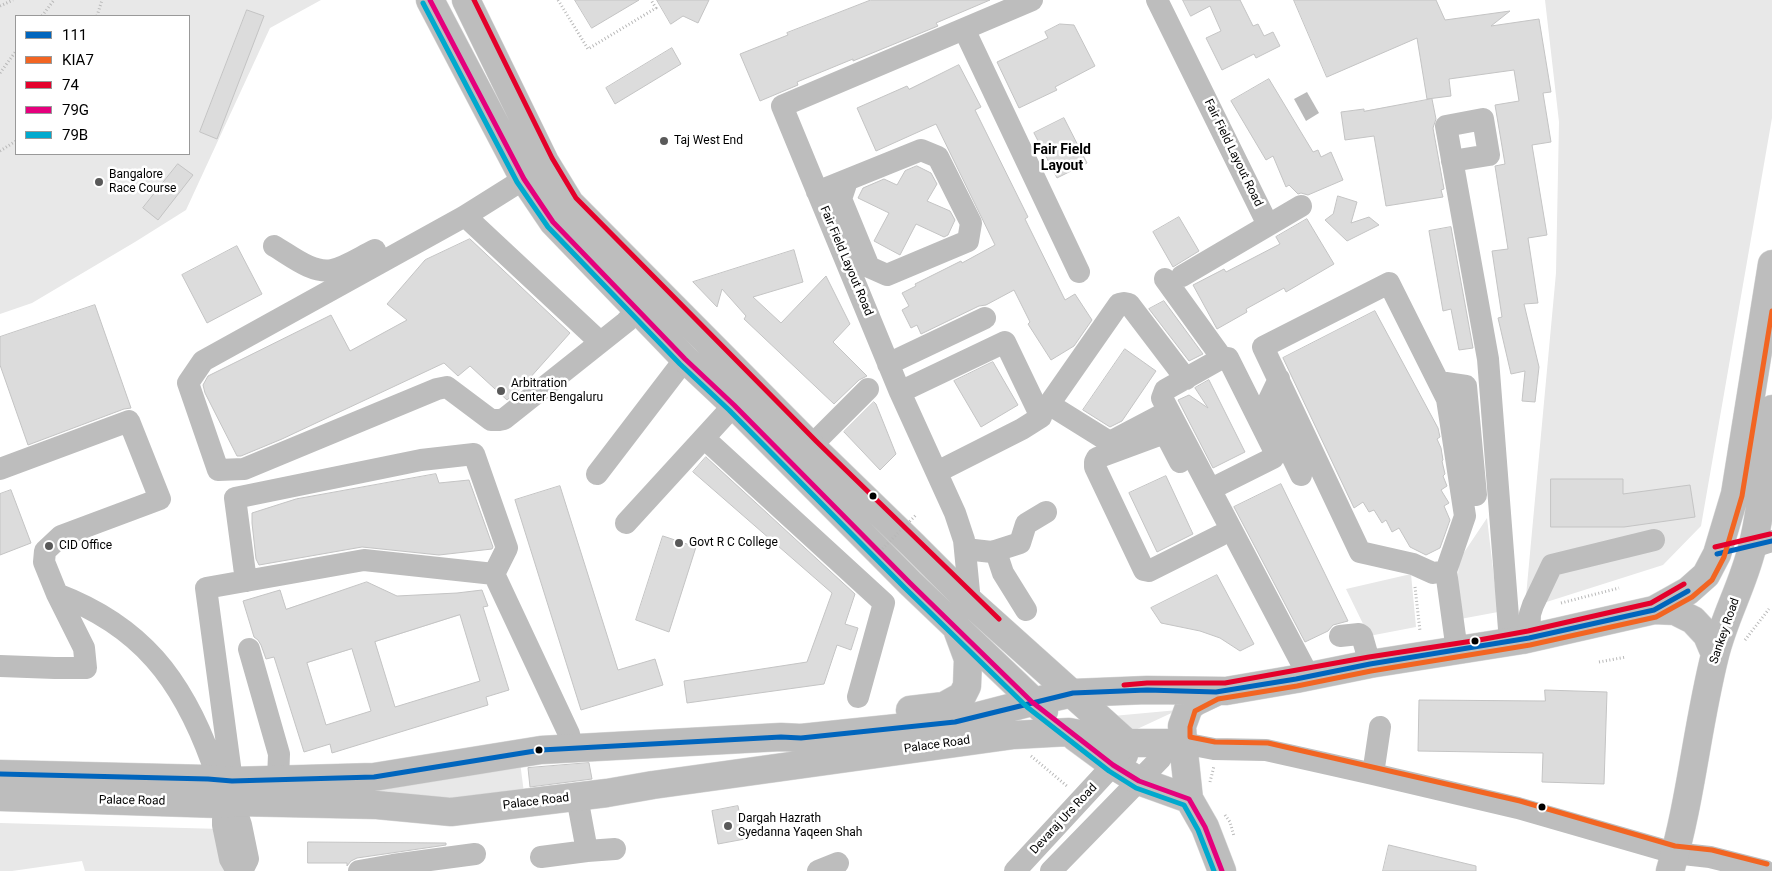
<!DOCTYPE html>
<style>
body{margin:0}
#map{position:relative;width:1772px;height:871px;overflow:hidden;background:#fff;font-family:Roboto,sans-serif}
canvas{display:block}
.legend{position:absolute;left:15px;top:15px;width:175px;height:140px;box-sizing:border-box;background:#fff;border:1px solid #999;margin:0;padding:6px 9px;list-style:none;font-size:15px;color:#000}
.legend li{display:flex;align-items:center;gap:10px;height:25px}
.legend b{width:25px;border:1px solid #999}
</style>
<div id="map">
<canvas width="1772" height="871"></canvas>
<ul class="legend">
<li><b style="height:6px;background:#0065bd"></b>111</li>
<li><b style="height:6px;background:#f26522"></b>KIA7</li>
<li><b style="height:6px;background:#e4002b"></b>74</li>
<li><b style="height:6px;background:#e5007d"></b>79G</li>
<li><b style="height:6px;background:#00a9ce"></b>79B</li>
</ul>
</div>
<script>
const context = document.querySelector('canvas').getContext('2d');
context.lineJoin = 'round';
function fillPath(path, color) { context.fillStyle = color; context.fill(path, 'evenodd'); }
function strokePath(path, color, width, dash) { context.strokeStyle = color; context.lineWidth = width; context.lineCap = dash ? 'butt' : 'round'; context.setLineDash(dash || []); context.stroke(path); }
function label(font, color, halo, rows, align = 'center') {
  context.font = font + ' Roboto,sans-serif'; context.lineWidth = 5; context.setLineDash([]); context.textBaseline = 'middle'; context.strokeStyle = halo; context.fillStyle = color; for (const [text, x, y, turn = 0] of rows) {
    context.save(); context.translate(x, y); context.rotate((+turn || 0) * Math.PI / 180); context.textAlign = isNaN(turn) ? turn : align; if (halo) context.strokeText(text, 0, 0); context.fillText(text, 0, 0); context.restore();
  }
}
const green = new Path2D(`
 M0,0H321L270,28L186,210L135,242L32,303L0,314ZM16,16H189V154H16Z
 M1545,0H1772V118L1701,526L1663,565L1537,605L1525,607L1556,273L1559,122Z
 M1487,518L1498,612L1455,620L1459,560Z
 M1411,574L1416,627L1369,636L1346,589Z
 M1178,710L1135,730L1125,728L1102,717Z
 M520,762L524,793L475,797H436L372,790Z
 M0,823L222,829L229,871H85L82,861L12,871H0Z`);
const water = new Path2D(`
 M1307,92L1319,113L1306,121L1294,99Z`);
const building = new Path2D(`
 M575,0H639L592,28Z
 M657,0H709L698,23L683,16L671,24Z
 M871,0H990L936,23L938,26L853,61V59L797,82L798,85L760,101L740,54L788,35L787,33Z
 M1183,0H1240L1253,26L1258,24L1264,36L1273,32L1280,46L1256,58L1254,54L1222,70L1206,38L1221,31L1210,6L1191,16Z
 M1294,0H1436L1445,20L1510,11L1491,26L1539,19L1551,92L1543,93L1551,142L1532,145L1547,235L1528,238L1538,303L1524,304L1539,367L1535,402L1522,401L1525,371L1511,374L1498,318L1502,317L1492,251L1508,249L1495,166L1505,164L1495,105L1519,101L1514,70L1449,79L1451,96L1427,99L1417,38L1327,77Z
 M247,10L264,16L217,139L200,132Z
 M1060,24L1074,25L1095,66L1055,87L1057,90L1019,108L997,62L1048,38L1045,32Z
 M672,48L681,64L615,104L606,88Z
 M959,65L981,107L975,110L1028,217L1025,219L1065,300L1075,294L1092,320L1074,346L1051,360L1028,324L1030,322L1014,290L986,305L979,306L921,334L917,325L911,328L902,310L909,306L902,293L916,286L915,284L961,261L962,263L995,245L936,124L876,151L857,108L907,86L909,89Z
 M1269,79L1313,152L1318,150L1321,157L1331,152L1343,180L1308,195L1301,193L1298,194L1289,185L1286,187L1273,156L1266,160L1231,101Z
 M1432,99L1436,119L1433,128L1444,189L1441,190L1443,197L1386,206L1374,136L1345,140L1341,112L1364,109V111Z
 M1064,118L1087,163L1057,178L1034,133Z
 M178,164L193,175L158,220L143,208Z
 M917,166L931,173L937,184L927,201L950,211L955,220L948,235L944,237L916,224L900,255L874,241L889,213L858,198L863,188L884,179L897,185L905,171Z
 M1338,196L1357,202L1351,223L1369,217L1379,225L1347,241L1325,220L1333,214Z
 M1179,217L1199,251L1173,267L1153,232Z
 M1307,219L1334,264L1286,292L1284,288L1246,309L1247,312L1217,329L1193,285L1224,269L1226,272L1280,244L1276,237Z
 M1451,227L1473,348L1459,350L1451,309L1443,311L1429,231Z
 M470,239L570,333L520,389L507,400L470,366L458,376L444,363L282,439L241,456H237L205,393L203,385L208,376L331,315L350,351L407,320L387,304L425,260Z
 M237,246L262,294L207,323L182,275Z
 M794,250L803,282L753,297L781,323L826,276L850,324L833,342L867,376L859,380L834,404L744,319L746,316L722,289L717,307L693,282Z
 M1164,301L1203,354L1189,361L1149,309Z
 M95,305L131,408L124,409L28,445L0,365V337Z
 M1375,311L1438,428L1440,437L1437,439L1441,448L1443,460L1442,461L1445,474L1443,476L1447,486L1441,490L1449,503L1444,506L1450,520L1440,548L1426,555L1410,547L1399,528L1392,532L1386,520L1382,523L1374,510L1369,512L1363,502L1354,508L1283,358Z
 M1125,349L1156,371L1122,421L1110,427L1083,410Z
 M993,362L1018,405L981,427L954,381Z
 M1209,380L1245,452L1213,468L1178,400L1189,395L1208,408L1195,388Z
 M874,402L876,404L896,454L880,470L844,432Z
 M706,457L855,594L845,624L858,628L851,650L837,645L824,684L687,703L684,681L807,662L832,593L693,472Z
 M436,474L439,483L469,480L493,547L492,549L439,555L362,547L259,565L256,559L252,523V513L296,499Z
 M1166,476L1193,534L1157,552L1129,493Z
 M1551,479H1623V494L1690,485L1695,517L1624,527H1551Z
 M1281,484L1348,621L1333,625L1328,631L1305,642L1234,507Z
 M560,486L618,670L655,659L663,685L581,710L515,500Z
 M11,490L31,543L0,555V494Z
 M663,536L696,547L669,632L636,620Z
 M1217,575L1254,644L1240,651L1220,638L1200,631L1161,623L1151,608Z
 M367,582L397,596L457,593L482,590L488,606L483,607L509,690L486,697L488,705L332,753L330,744L304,752L274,657L266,659L261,645L258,640L254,637L243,601L280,590L286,609ZM460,615L480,681L395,707L375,642ZM352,649L371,711L326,725L307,663Z
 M1545,690L1607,692L1604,784L1542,782L1543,753L1418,751L1419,700L1545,701Z
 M589,763L592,779L530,787L528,768Z
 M738,806L745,839L718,844L712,811Z
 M308,842L446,843V845L357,858L351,861L347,866V863H308Z
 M1389,845L1476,866V871H1383Z`);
const path = new Path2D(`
 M558,0L588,49L656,8L651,0
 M0,6L13,0
 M42,16L54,0
 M97,16L102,0
 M0,73L16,51
 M0,151L16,141
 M1415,587L1420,631
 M1561,603L1619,588
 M1745,640L1769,609
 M1599,662L1626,657
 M1031,756L1068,787
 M1210,782L1214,766
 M1225,815L1230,822L1234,836`);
const minor = new Path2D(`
 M1157,0L1268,225
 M964,29L1079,272
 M1452,161L1489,155L1483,119L1446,126L1488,359L1510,642
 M524,179L465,216L203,361L188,383L218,470L244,469L437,389L447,387L491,420H499L504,419L626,322L637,310
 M817,192L921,150L938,157L971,223L968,241L887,275L869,267L841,199L847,181
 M465,216L600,342
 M274,246C290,255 312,274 332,270C346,267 362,256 375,250
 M1182,276L1301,206
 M1165,279L1222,358
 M888,364L985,318
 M1279,379L1267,404L1301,475
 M1439,382L1466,386L1476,495
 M900,392L1005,342L1041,417L1022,429L937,472
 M1169,411L1112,441H1108L1055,408L1052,404V400L1119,304L1124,303L1129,304L1186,379
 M704,438L884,603L858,697
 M811,446L868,389
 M1180,462L1167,437L1162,434L1097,458L1095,462V467L1144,570L1149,571L1219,536
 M0,469L129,421L160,499L61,536L45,551L44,562L57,594L84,648L86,668H55L0,666
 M597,474L685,359
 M1211,489L1273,458L1275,454L1274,450L1228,358H1222L1165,390L1162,398L1309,677
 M626,523L734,405
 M1753,547L1772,541
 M965,549L992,552L1020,543L1026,524L1046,512
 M996,552L1003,573L1026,610
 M1446,571L1433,573L1413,564L1360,552L1263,347L1389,283L1447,399L1465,516L1446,571L1457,651
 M246,581L235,498L421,460L474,454L507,548L494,574
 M57,594C141,626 182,679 212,762C213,767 213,772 214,777C215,783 218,789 221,795
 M970,602L964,540L955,513L900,392L782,106L1032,0
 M1340,636L1359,634L1362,636L1370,664
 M1529,638L1530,614L1533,605L1552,565L1654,540
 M249,649L279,754L278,780
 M1183,743L1214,749L1266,750L1373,774L1518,808L1674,853L1710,857L1765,871
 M1373,774L1380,727
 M232,781L206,588L364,560L494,574L569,734L572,748
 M587,851L615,849
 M541,857L587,851L577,797
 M237,871L230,859L223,825V820L228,809L238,816L241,825L248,859L242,871
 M359,871L393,865L475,854
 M818,871L838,863
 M1015,871L1113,765L1127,756
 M1051,871L1161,758`);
const major = new Path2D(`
 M430,0L524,179L553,222L685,359L734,405L910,583L1044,711
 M466,0L545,162L570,203L811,446L913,545L970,602L1128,744
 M1654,610L1675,611L1693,620L1707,635L1715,654
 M1216,692L1195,702L1189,707L1182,726L1183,743L1189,799L1205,827L1222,871
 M910,710L944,706L962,696L967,686L968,659L958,632
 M1075,737L1113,765L1139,781L1189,799
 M0,774L208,779L232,781L374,777L541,750L781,737L801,738L955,722L1032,702L1073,693L1147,690L1226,691L1296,679L1370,664L1522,640L1654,610L1688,591L1706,575L1717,554L1735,494L1772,264
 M0,797L219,804L236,802L377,805L451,812L607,793L653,785L1014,735L1069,732L1126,743H1183
 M1670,871C1691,801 1697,726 1715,655C1724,618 1743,585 1752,548C1764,502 1764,455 1772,409`);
const pathBridge = new Path2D(`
 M870,561L916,515`);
const bus1 = new Path2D(`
 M1717,554L1772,541
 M0,774L208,779L232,781L374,777L541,750L781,737L801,738L955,722L1073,693L1147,690L1216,692L1296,679L1370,664L1529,638L1654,610L1688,591`);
const bus2 = new Path2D(`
 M1767,864L1712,850L1675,846L1520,801L1268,743L1215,742L1190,737V727L1195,711L1218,699L1297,686L1371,671L1530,645L1656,617L1692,597L1712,580L1724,557L1742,496L1772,311`);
const bus3 = new Path2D(`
 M474,0L552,158L576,198L816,441L999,619
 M1715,547L1770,534
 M1124,685L1147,683H1225L1369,657L1479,640L1528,631L1651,603L1684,584`);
const bus4 = new Path2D(`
 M430,0L524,179L553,222L685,359L734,405L910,583L1032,702L1113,765L1139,781L1189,799L1205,827L1222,871`);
const bus5 = new Path2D(`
 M423,3L517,182L548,227L680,364L729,410L905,588L1027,707L1109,771L1136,788L1184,805L1198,830L1214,871`);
const markers = [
 [664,141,5,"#595959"],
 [99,182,5,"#595959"],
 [501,391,5,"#595959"],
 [873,496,4.5,"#000"],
 [679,543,5,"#595959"],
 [49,546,5,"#595959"],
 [1475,641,4.5,"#000"],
 [539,750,4.5,"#000"],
 [1542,807,4.5,"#000"],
 [728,826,5,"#595959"]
];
const poiNames = [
 ["Taj West End",674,141],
 ["Bangalore",109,175],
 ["Race Course",109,189],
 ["Arbitration",511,384],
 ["Center Bengaluru",511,398],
 ["Govt R C College",689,543],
 ["CID Office",59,546],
 ["Dargah Hazrath",738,819],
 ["Syedanna Yaqeen Shah",738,833]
];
const streetNames = [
 ["Fair Field Layout Road",1233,153,64],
 ["Fair Field Layout Road",846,261,67],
 ["Sankey Road",1725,631,-71],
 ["Palace Road",937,745,-8],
 ["Palace Road",132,801,1],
 ["Palace Road",536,802,-7],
 ["Devaraj Urs Road",1064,819,-47]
];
const neighbourhoodNames = [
 ["Fair Field",1062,150],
 ["Layout",1062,166]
];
fillPath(green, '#e8e8e8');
fillPath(water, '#bababa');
fillPath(building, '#dcdcdc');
strokePath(building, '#c4c4c4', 1);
strokePath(major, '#dbdbdb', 29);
strokePath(path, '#b8b8b8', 3, [1, 2.5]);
strokePath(minor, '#bdbdbd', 22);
strokePath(major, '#bdbdbd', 28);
strokePath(pathBridge, '#b8b8b8', 3, [1, 2.5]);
strokePath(bus1, '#0065bd', 5);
strokePath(bus2, '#f26522', 5);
strokePath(bus3, '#e4002b', 5);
strokePath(bus4, '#e5007d', 5);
strokePath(bus5, '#00a9ce', 5);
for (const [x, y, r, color] of markers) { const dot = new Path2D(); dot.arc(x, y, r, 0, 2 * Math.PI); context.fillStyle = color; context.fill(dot); strokePath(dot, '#fff', 2); }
label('12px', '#000', '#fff', poiNames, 'left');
label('12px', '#000', '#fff', streetNames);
label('bold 14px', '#000', '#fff', neighbourhoodNames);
</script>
